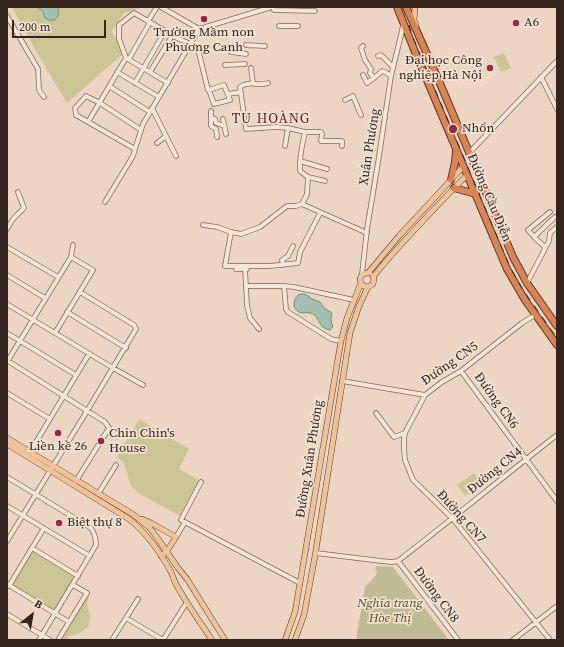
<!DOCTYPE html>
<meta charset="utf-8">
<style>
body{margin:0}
#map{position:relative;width:564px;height:647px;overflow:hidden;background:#ecd6c1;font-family:"Source Serif 4",serif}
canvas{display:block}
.frame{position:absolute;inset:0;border:8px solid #35241d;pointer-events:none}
.north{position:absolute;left:12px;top:595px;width:40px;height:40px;-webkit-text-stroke:3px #f4e2d0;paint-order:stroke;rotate:31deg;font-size:11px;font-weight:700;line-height:16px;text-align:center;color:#35241d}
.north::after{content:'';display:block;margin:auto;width:14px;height:18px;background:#35241d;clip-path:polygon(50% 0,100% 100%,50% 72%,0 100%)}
.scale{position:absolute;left:12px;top:20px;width:94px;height:18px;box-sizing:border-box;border:2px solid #35241d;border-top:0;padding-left:5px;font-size:12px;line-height:14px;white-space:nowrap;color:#35241d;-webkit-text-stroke:3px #f4e2d0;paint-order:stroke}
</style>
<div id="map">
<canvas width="564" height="647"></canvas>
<div class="frame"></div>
<div class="north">B</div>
<div class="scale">200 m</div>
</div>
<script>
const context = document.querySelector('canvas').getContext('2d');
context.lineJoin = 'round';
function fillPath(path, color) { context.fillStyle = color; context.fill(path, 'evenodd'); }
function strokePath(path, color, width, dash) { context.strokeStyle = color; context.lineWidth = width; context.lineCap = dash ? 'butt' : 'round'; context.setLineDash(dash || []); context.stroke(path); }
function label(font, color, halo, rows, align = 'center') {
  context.font = font + ' "Source Serif 4",serif'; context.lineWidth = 3.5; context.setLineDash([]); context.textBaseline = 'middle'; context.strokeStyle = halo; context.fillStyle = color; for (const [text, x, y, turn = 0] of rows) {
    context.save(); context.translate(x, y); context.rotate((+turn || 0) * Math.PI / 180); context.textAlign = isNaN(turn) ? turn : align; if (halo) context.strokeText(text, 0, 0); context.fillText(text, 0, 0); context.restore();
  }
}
const green = new Path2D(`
 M12,7H144L124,13L112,31L123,54L67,103L36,51Z
 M504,53L511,68L501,72L494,57Z
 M139,419L189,449L179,469L199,480L180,516L140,494L131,486L124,463L117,457Z
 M474,473L482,484L465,496L457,485Z
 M32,548L78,576L55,613L9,586Z
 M89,591V597L87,603L90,618L89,626L78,634L69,636L67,640H58Z`);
const cemetery = new Path2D(`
 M376,566L393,567L449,640H356L365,587L376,575L377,571L375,570Z`);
const water = new Path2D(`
 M38,7H58C60,17 55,24 45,18L43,12Z
 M304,294L308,296L312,299L320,302L324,308L331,312C333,316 331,316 331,320C331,325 335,325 330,330C313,327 324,310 301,313C292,309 292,302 298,295Z`);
const minor = new Path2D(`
 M161,7L199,29
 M274,7V10L315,11
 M7,16L38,69L39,90L44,97
 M279,26H298
 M199,29L272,7
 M246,45C253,46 258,45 265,46
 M363,46L361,48L365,60L371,69L370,73L374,78
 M231,52L246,54
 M378,56L381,55L393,67
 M129,59L149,24L148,21L157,7
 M225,65L245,64
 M251,68L253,83
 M117,72L159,97
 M150,72L172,36
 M363,75L367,83L374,78L382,71L385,72L391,76
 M541,77L557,109
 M135,83L165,31
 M168,83L126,58L119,39V25L134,13L165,31L172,36L191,44L199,53L208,90H209L214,104L230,100L224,85L209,90
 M268,83C264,84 261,85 257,84C251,83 246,83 240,87L246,129L277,127L288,128L305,132H321L322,134L321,141H342V146
 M109,86L150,112
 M228,94L241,92
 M345,100L353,96L361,115
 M152,108L176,156
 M211,111V126L216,129L217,137
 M211,118L215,119L216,123L224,126
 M223,119L226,134
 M88,122L126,58
 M157,143L166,136
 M285,146L288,128
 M135,149L76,115L75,108L86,96L100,103L141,130
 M469,153L557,61
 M300,161L327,169
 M308,177L325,181
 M105,202L133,156L135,149L143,124L199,29
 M302,204L296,206H287L260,227L241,234L231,232L225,266H270L298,263L300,252L320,213
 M302,204L307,194L308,177L300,171C299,158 302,145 305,132
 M302,204L367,233
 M203,225L217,227L231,232
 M7,229L13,219L24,208L18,192
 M534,237L555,217
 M7,247L58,277
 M545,247L536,239L528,230L550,212
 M283,265L282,260L288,256L293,246
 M236,269H247
 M245,269L247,305L250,318L259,329
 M362,274L367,229L378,163L391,76L402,31L403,24
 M7,275L45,298
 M527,283L549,241L550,233L557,227
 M246,286H284L294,287L354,300
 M284,286L286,309L288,312L331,339L341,341
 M7,304L113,368L143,385
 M67,312L126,348
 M535,315L522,323L461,371L442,382L425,395L405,433L404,439V449L405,460L413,480L453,519L550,640
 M7,333L76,375
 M55,333L93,270L71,257
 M8,361L105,422L109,428L76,481
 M7,362L71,257L73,245
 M461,371L557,501
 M342,381L425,395
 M7,393L50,419
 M376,413L394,437L405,433
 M30,452L89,354
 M7,477L91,528C95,534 96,539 96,545L39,640
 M201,482L181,520L300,583
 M98,494L116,465
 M7,506L90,556
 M176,537L185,522
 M7,541L87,411L136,329L134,325L80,292
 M32,548L78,576
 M316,553L381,561L392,562L398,561C451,520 503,477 557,435
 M398,561L458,640
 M7,584L69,622
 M9,586L44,528
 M7,614L50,640
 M126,618L163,640
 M58,640L87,593L73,585
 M112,640L138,599
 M163,640L187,602
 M513,640L557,606`);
const major = new Path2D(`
 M415,7L414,20L416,25
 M368,273L399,236L463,167
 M373,277C402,241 435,208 467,175
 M368,287L363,286C357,279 361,272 370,273
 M7,438L134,515L149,527L156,536L178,568L187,579L225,640
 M7,444L129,519C147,533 160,552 171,572C173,576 174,581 177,586C187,604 200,622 212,640
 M142,519L151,523L176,537L167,551L161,556
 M285,640L295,612L300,583L341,341L347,318L361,283
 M295,640L304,615L315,556L350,333L359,306L368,287L373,284L374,279L373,277`);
const highway = new Path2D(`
 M397,7L415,52L507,269L525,300L557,345
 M406,7L439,81L513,257L527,283L557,326
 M451,180L455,162L456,151
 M454,188L476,194`);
const rail = new Path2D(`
 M409,25L412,35L510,267L521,287L557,338`);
const markers = [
 [204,19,4,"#922b41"],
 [516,23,4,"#922b41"],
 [490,68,4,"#922b41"],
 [453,129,5,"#922b41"],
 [58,433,4,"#922b41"],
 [101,441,4,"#922b41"],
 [59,523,4,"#922b41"]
];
const poiNames = [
 ["A6",524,23],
 ["Trường Mầm non",204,33,"center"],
 ["Phương Canh",204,48,"center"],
 ["Đại học Công",482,61,"right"],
 ["nghiệp Hà Nội",482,76,"right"],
 ["Nhổn",462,129],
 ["Chin Chin's",109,434],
 ["House",109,449],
 ["Liền kề 26",58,447,"center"],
 ["Biệt thự 8",67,523]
];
const streetNames = [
 ["Xuân Phương",370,147,-81],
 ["Đường Cầu Diễn",489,198,67],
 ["Đường CN5",450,364,-35],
 ["Đường CN6",496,401,54],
 ["Đường Xuân Phương",310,459,-81],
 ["Đường CN4",495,471,-39],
 ["Đường CN7",461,517,48],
 ["Đường CN8",436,595,53]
];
const parkNames = [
 ["Nghĩa trang",390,604],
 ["Hòe Thị",390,619]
];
const neighbourhoodNames = [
 ["TU HOÀNG",271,119]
];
fillPath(green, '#cac595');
fillPath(cemetery, '#bfbb95');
fillPath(water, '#a3bfb1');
strokePath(water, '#6b8c7d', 1);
strokePath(minor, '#856759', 5.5);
strokePath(major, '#53372d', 6);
strokePath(highway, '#53372d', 8);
strokePath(minor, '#f7e5d4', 4);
strokePath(major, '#efc399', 5);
strokePath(highway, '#da8353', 6);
strokePath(rail, '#35241d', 1, [7, 7]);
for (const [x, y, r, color] of markers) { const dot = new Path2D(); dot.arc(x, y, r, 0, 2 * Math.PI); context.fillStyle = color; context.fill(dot); strokePath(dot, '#f4e2d0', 1.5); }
label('13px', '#35241d', '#f4e2d0', poiNames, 'left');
label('13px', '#35241d', '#f4e2d0', streetNames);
label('italic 13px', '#4f5124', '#f4e2d0', parkNames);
context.letterSpacing = '1px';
label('14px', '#601e1e', '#f4e2d0', neighbourhoodNames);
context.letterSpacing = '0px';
</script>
